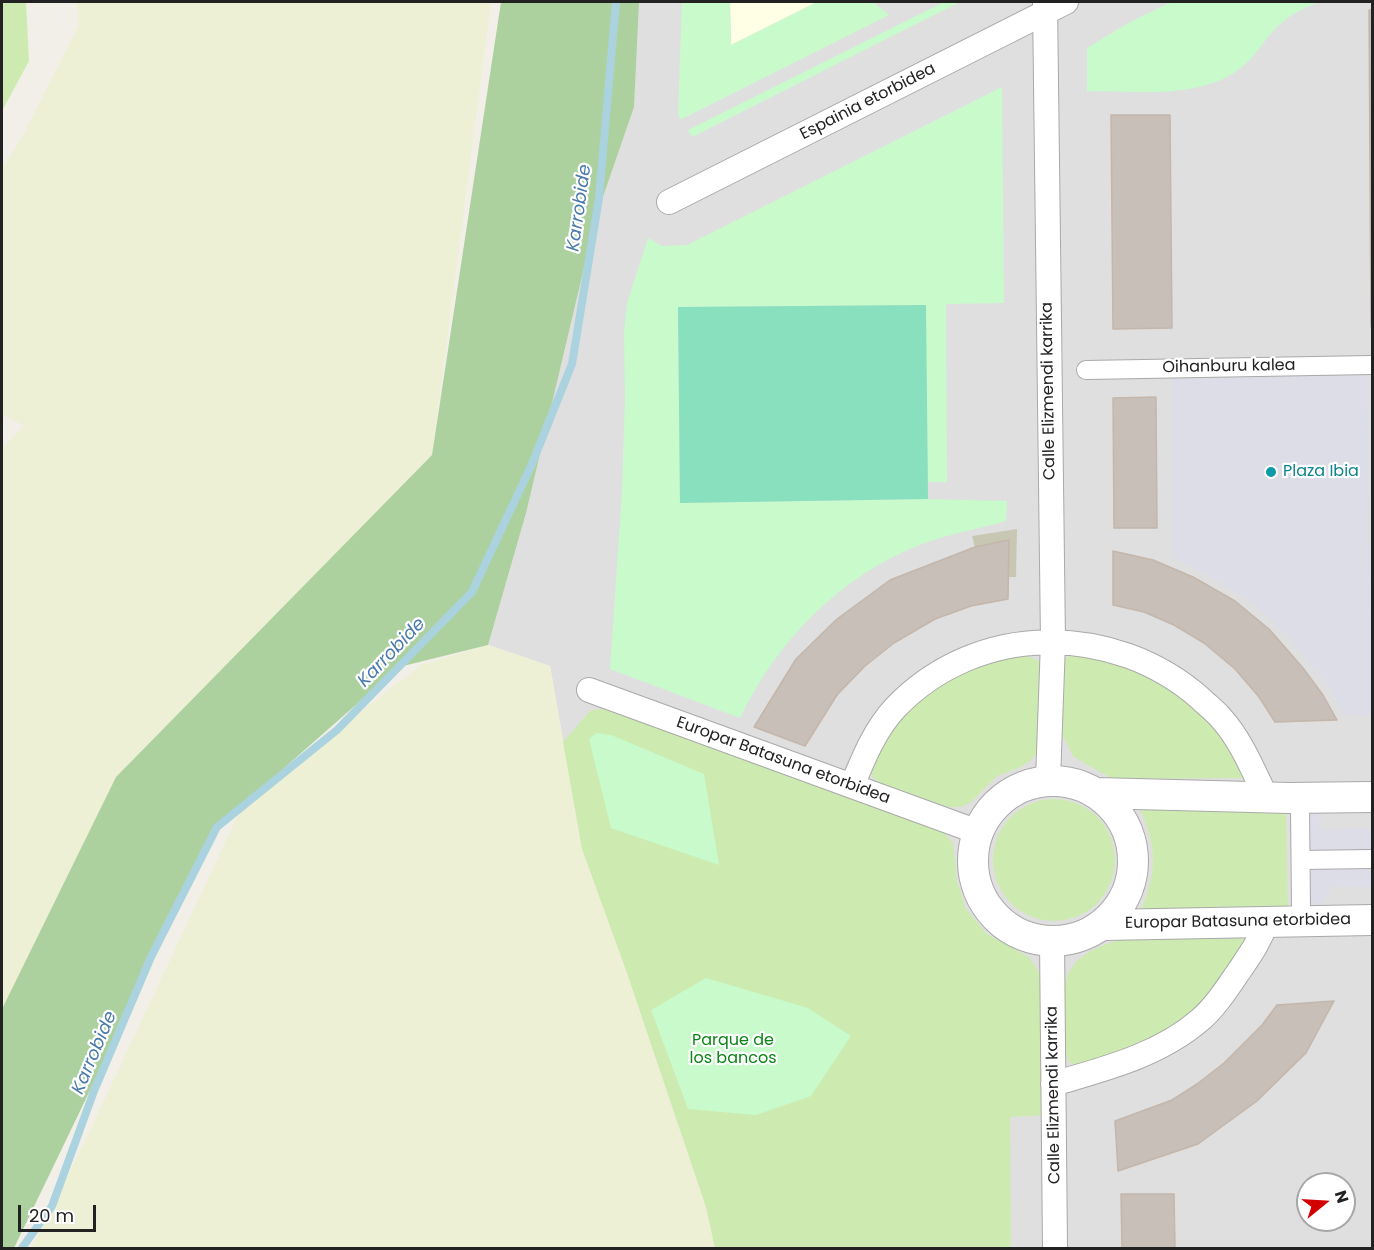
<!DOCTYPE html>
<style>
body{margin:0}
#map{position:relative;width:1374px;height:1250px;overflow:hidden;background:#f2efe9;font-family:Poppins,sans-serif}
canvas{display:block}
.frame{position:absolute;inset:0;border:3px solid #222;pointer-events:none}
.north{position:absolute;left:1296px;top:1172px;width:60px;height:60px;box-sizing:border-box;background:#fff;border:2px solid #a7a7a7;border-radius:50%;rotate:72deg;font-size:16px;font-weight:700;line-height:24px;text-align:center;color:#222}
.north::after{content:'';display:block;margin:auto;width:21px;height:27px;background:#d40000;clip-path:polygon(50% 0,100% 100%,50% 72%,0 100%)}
.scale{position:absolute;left:18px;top:1205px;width:78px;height:27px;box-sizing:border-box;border:3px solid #222;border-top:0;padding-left:8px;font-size:18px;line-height:21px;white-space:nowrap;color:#222;-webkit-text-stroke:4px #fff;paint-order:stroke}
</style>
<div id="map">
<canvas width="1374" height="1250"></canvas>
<div class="frame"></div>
<div class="north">N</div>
<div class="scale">20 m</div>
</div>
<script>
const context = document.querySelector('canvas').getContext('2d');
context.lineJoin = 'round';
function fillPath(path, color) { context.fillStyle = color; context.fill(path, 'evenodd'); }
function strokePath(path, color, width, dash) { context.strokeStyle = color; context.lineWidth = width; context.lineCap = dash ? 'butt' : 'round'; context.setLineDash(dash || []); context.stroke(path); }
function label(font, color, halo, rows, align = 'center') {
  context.font = font + ' Poppins,sans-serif'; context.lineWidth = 4.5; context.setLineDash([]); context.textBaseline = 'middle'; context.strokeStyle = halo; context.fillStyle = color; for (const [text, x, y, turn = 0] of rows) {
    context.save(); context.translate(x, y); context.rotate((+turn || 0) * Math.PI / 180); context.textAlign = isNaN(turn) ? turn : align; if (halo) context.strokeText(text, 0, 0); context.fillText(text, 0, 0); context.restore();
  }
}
const residential = new Path2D(`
 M601,2H1372V1248H715L706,1207L627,973L582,849L550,666L488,645V560ZM1308,1184H1344V1220H1308Z`);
const education = new Path2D(`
 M730,2H817L731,45Z`);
const construction = new Path2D(`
 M1017,529L1016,577H1008L990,602L972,536Z`);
const farmland = new Path2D(`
 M77,2H491L432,455L116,777L2,1009V448L24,426L2,414V169L21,139L78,26Z
 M488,645L550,666L582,849L627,973L706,1207L715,1248H31L84,1143L244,802L421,665Z`);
const grass = new Path2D(`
 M2,2H26L29,61L2,111Z
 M1080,653L1140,668L1203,714L1227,742L1246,778L1113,779L1084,763L1073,756L1062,734V666L1067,657Z
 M1026,655L1039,661L1043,670L1040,749L1031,760L1019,768L997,776L971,802L961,807H948L881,783L872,777C872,773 871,767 871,763C875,738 927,692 948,679C966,668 1006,656 1026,655Z
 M613,706L942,830L953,843L957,881L966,909L987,934L1029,957L1041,975L1048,1115L1010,1117L1011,1248H715L706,1207L627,973L582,849L563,742L590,711Z
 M993 860a61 61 0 1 1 122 0a61 61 0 1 1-122 0Z
 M1286,808L1288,911L1141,910C1157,871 1157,848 1140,809Z
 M1131,938L1247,939L1212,998L1165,1037L1079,1068L1068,1061C1064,1046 1065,1030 1065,1014C1065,1005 1064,995 1065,986C1068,955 1105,942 1131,938Z`);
const forest = new Path2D(`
 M501,2H639L634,107L596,217L526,513L488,645L399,667L217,827L14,1248H2V1009L116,777L432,455Z`);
const park = new Path2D(`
 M682,2H730L731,45L817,2H873L889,15L682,119L679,118L678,113Z
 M944,2H960L692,137L688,130Z
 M1171,2H1322C1301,7 1283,19 1269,36C1260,47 1253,58 1242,67C1202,100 1136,91 1087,91V48L1130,22Z
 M1002,87L1004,303L946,304L947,482H928L925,305L678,307L680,503L928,499L1007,501L1006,521C978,529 949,534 922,544C841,575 777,641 740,718L610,669L622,492L625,398L624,331L627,303L648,238L662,246L687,245Z
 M596,733L611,735L704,774L719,865L611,828L589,739Z
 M706,978L808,1008L851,1036L811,1096L756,1115L688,1109L651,1010Z`);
const pitch = new Path2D(`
 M926,305L928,499L680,503L678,307Z`);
const plaza = new Path2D(`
 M1367,365L1372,715H1344L1328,685L1293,643L1258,607L1216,580L1173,557L1172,368Z
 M1292,808H1319V829L1372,828V887H1332L1319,908L1293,910Z`);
const stream = new Path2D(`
 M22,1248L52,1206L94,1091L151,957L217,827L337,730L472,592L532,464L572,364L599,198L616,2`);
const building = new Path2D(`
 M1369,10H1372V327H1371Z
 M1111,115H1170L1172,328L1113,329Z
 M1156,397L1157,528H1114L1113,398Z
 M1009,540L1008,599L971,606L935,619L894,643L865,666L837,695L805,746L754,727L796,659L837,619L890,580L975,547Z
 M1113,551L1153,560L1193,577L1235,601L1269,629L1303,668L1323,695L1337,720L1275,722L1259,697L1235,669L1204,643L1174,625L1144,612L1113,605Z
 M1334,1001L1306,1053L1257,1101L1198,1144L1118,1171L1115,1121L1172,1100L1197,1084L1224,1063L1262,1025L1277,1005Z
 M1121,1194H1174L1175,1248H1122Z`);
const pedestrian = new Path2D(`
 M1086,370L1372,365
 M1300,808L1301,909
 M1301,860L1372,859`);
const minor = new Path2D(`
 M1045,2L1053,642L1048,780
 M669,202L1066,2
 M589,690L978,832
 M852,786C863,759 875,729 896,707C978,622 1114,622 1201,699C1207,705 1215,711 1221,718C1241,740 1253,770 1266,797
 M1052,942L1055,1248
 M1053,1084C1104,1069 1158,1056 1200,1020C1215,1007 1226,990 1237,974C1249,956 1260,942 1266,922`);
const tertiary = new Path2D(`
 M973 861a80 80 0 1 1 160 0a80 80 0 1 1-160 0Z
 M1097,793L1289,798L1372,797
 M1103,925L1372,920`);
const markers = [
 [1271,472,6,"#0f9aa8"]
];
const streetNames = [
 ["Espainia etorbidea",868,102,-27],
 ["Oihanburu kalea",1229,367,-1],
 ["Calle Elizmendi karrika",1049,391,-91],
 ["Europar Batasuna etorbidea",783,761,20],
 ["Europar Batasuna etorbidea",1238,922,-1],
 ["Calle Elizmendi karrika",1054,1095,-91]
];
const cultureNames = [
 ["Plaza Ibia",1283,472]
];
const parkNames = [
 ["Parque de",733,1041],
 ["los bancos",733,1059]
];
const waterNames = [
 ["Karrobide",580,208,-82],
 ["Karrobide",392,653,-46],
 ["Karrobide",95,1053,-67]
];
fillPath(residential, '#e0dfdf');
fillPath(education, '#ffffe5');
fillPath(construction, '#c7c7b4');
fillPath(farmland, '#eef0d5');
fillPath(grass, '#cdebb0');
fillPath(forest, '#add19e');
fillPath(park, '#c8facc');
fillPath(pitch, '#88e0be');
fillPath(plaza, '#dddde8');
strokePath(stream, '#aad3df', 8);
fillPath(building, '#c7bfb8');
strokePath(building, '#c4b6ab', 1.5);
strokePath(pedestrian, '#a9a9a9', 20);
strokePath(minor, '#a9a9a9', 26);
strokePath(tertiary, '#a9a9a9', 32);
strokePath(pedestrian, '#fff', 18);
strokePath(minor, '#fff', 24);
strokePath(tertiary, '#fff', 30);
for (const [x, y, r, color] of markers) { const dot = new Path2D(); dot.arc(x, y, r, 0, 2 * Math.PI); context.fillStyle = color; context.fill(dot); strokePath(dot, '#fff', 2); }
label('16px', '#222', '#fff', streetNames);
label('16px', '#0d838f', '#fff', cultureNames, 'left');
label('16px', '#0c8416', '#fff', parkNames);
label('italic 18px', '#4a7aab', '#fff', waterNames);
</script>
